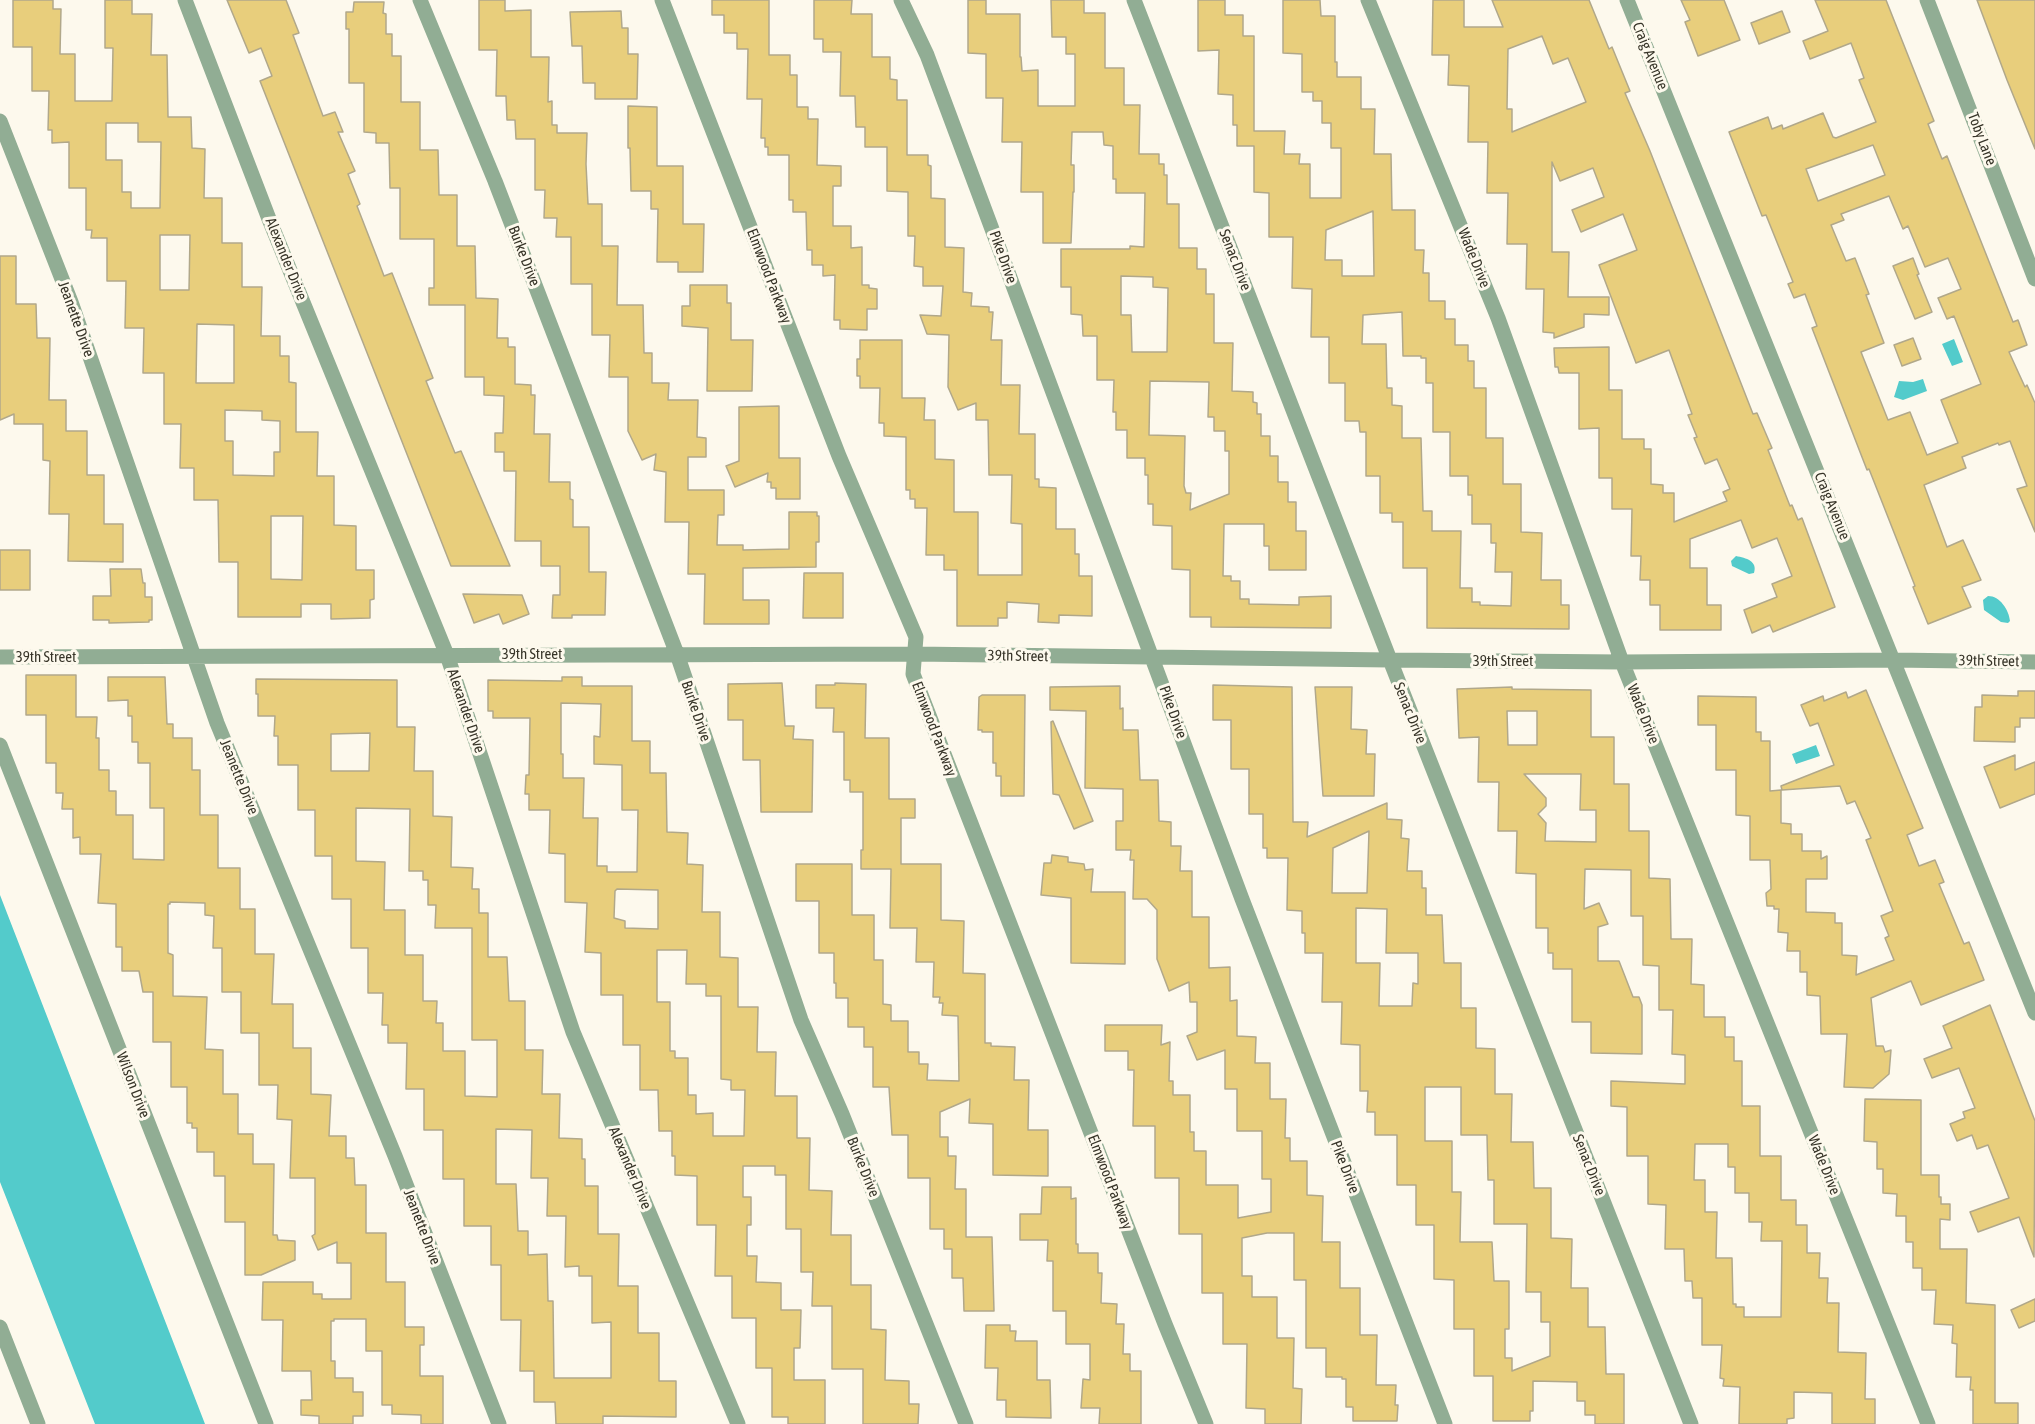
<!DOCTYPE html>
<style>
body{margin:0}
canvas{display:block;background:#fdf9ed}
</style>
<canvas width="2035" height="1424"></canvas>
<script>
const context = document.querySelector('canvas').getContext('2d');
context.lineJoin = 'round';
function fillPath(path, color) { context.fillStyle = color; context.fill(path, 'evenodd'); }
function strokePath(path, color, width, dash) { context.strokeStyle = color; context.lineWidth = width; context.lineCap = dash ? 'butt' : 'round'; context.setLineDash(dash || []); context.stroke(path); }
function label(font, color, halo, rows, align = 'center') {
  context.font = font + ' "Asap Condensed",sans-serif'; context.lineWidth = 6; context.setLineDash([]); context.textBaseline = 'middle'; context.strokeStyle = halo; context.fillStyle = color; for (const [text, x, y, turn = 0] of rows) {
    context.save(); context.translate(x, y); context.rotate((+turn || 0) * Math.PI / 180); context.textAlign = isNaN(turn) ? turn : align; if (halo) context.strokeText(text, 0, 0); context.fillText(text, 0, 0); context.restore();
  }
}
const water = new Path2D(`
 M1954,339L1963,362L1952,366L1942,344Z
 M1923,379L1927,391L1903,400L1894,397L1899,381L1913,382Z
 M1736,556C1746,558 1758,561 1754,573L1749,574L1732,566L1731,561Z
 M1988,596C2000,596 2009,610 2010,621L2008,623L2001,622L1984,610L1983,600Z
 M1816,745L1820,756L1796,764L1792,754Z
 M0,895L205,1424H95L0,1182Z`);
const building = new Path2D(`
 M13,0H53V9H61L60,54H75V101H112L113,48H105V0H132V14H152L151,55H167L168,117H191L192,148L205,149L204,198H222V243H242V287H262L261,336H280V356H289V382L296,383V432H318L317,476H334V525L356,526V570H374V599L370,600V618L331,619V604H301V617H238V562H219L218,500H194V468H180L181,424H164V373H143L144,328H125L126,281H107V238H91L92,230H86V188H69V142L52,143V130H48L49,91H32V47H13ZM106,123H138V142H161L160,208H131V192H122V160H106ZM160,235H190L189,290H160ZM197,324L234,325V383H196ZM225,410L262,411V420L280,421V452H274V476L233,475V441H225ZM271,516H303L302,580L271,579Z
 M227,0H286L299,33L293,35L323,116L335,112L343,132H338L355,171L348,174L360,204L357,206L378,260L384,276L392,273L433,378L426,381L438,411L455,453L461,451L510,566H451L260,81L272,76L261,48L249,53Z
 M479,0H505V11L531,10V57H549L548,102L552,101V125H557V133H587L586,164L588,204H602V246H618L617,305H643L644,353H652V383H669L668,400H698L697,437L706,438V457H688V490H724V515H718L717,545H743V550L789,549V512H817V516H819V542H816V567L743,568V600H769V624H704L705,574H688L689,522H665L666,472L654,470L656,454L642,460L628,431V377H609L610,335H592V284H571V237H556L557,218H544L545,190H535V139H516L515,120H507L506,96H496L497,50H479Z
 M712,0H769V55H790V75H797V107H808V119H818L817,165L841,166V186H833V226H851V248L862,247V285H869V288L877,289V309H867V330L840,329V320H834L835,275L823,276V265H812V250H807L806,212H793V200H789V155H768V147H765V138H761L762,99H747L748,49H737V33H724V15H712Z
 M814,0H852L851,14H872V57H890V79L897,80V100H907V155H928V165L931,166V198L945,199V247L964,248L963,292L972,293L971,306L989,307V312H993L991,340H1002L1001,385H1020L1019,434H1035V479H1039V487L1056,488V529H1075V554H1079V576H1092V616L1059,615V623L1038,622L1039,604L1007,602V618H998V626H957V570H944V555H926L927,508H915V499H910V490H906V437L884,436V423H879L880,388H860V376H857V359H860V340H902V398H925L924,420H935V459L954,460V512H978V575H1022V524L1011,523L1012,475H989L988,420H976V403L958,410L948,387L949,335L927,334L920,315L941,316L943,286H923V267L914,266L915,236H908V192L887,191V147H865V127H856L855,96H840L841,52H823V39H814Z
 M968,0H986V14H1020V57H1021L1022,71L1038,70V106H1075V54H1066V37H1052L1051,0H1084V13H1105V68H1124V105H1140L1139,154H1159V164H1164V175H1167V204H1179V248H1197V269H1206V294H1214V343H1233L1232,391L1253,392V402L1257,403V414H1261V436H1270V456H1278V482H1288V502H1296V531H1306V570H1269V546H1264V524H1224L1223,576H1231V581H1240V599H1249V604L1299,605V597L1331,596V628L1211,627V617H1190V570L1172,569V526L1153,525V504H1148V475H1145V458H1127V430H1116V412H1113L1114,380H1097V336H1083L1082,315L1071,314V287H1061V249H1130V246L1144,247L1145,193H1116V179H1113V146L1104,145L1103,132H1072L1071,165H1074V192H1073L1071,243H1043V192H1021L1022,142H1002L1003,98H986V54L968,53ZM1121,276L1153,277V287L1168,288L1167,352H1132L1131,315H1121ZM1150,381L1209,382L1208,417H1214V431H1225V451H1229V494L1190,510L1191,493H1186L1184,486L1185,436L1149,435Z
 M1198,0H1225V15H1243V36H1254V131H1285L1284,154H1300L1299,164H1310V198H1341V148H1331V123H1322V101H1313V92H1302V54L1283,53V0H1320L1321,16H1335V62H1337V77H1361V109H1375L1374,154H1391L1392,210H1415V250H1424L1423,273H1429V301H1445V319H1455V345H1468V361H1474V388H1486V438H1503V484H1521V532L1542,533L1541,580H1561V605H1569V629L1427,628V568H1403V522H1392V513H1380V476H1366V432H1360L1359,421H1345V383H1329V337H1311L1312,289L1292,288L1293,237H1269V193L1254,192V146H1237V125H1233V95L1218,94L1219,50L1198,51ZM1373,211L1374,276H1342V260H1325L1326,230ZM1402,312L1403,356H1421V358H1426V383H1433V432H1450V476H1468V495H1472V524H1491V543H1496L1495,572H1512L1511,606L1480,605V602H1472V588H1460L1461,531H1432V511H1423L1421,438H1402V406L1392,405V388H1387L1386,344H1362L1363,315Z
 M1433,0H1464V27H1503L1492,0H1589L1609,49L1612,47L1630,91L1625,93L1650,151L1753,414L1757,413L1772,448L1768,450L1790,506L1792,505L1798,520L1802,518L1835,607L1773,632L1770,625L1752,633L1744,610L1777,597L1772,584L1792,576L1777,538L1752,548L1741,520L1690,539V568H1707V605H1721V630H1660V605H1650V580H1640L1641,556H1631L1632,509H1612V478H1599V428L1579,429V373H1559L1558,367H1555L1554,348L1609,347V390H1622V439H1644V449H1651V484L1663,485V493H1674V522L1727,501L1723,492L1730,489L1717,459L1705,464L1694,438L1697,437L1688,415L1692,414L1669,350L1636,363L1599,265L1637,250L1623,214L1581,232L1572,210L1604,197L1593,168L1560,181L1552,162V252H1569L1568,297H1609V315L1584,314V327L1554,338V333L1543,332L1544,289H1526L1527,244H1507L1508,193H1487L1488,142H1468L1469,86L1448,85L1449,55H1432ZM1542,36L1553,64L1568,58L1586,102L1512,132V109H1507L1508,49Z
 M1681,0H1724L1740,40L1698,56L1685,22L1690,20Z
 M1815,0H1886L1934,121L1928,124L1942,159L1947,156L2013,322L2018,320L2027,345L2009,352L2025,387L2027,385L2035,403V532L2017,489L2027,486L2010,441L1999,445L1998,443L1962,457L1966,468L1924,485L1947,547L1963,540L1981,580L1962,587L1971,607L1928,624L1913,587L1915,586L1884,507L1869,469L1867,470L1812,328L1817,326L1805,294L1794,298L1788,284L1793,282L1766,215L1762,216L1729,132L1768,117L1772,129L1782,125L1783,129L1823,113L1833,137L1836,138L1876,122L1859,80L1864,78L1851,43L1810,59L1803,41L1828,31ZM1873,145L1885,175L1818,201L1806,169ZM1889,196L1903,229L1908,226L1925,267L1948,258L1961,289L1938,298L1947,319L1954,316L1981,384L1941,400L1958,443L1927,455L1910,412L1888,420L1861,352L1884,343L1866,295L1869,294L1855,258L1846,261L1831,225L1844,220L1841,214Z
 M1977,0H2035V149L2007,80Z
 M354,2H384L383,13L386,14V34H392V56H401V102H420V150H438L439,195H457V246H475L476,298L498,299L497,338H508V347H515V384L531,385V395H535L534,434H550L549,482H570V499L573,500V527H589V572H606L605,615H572V618H552L553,595H560V566H541V541H515L516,471H504V452H495V433H503L504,396L484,395V377H465V305H429V288H434V239H400V188H390L389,143H376V133L364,132V83H349V29H346V12H353Z
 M621,11L622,28H628V54H638L637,99H595V83H583L582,46H572L570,12Z
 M1782,11L1790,32L1759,44L1751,23Z
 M628,106L657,107V166H683V224H704L703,272H678V262H657L658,209H651V191H631L630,148H628Z
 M0,256H16V304H36L37,338H50L49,400H66V431H87V475H104V524H123V562L68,561L69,514H49L50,461L43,460V424H14V414L0,420Z
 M1913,258L1919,274L1917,275L1932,312L1915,319L1893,266Z
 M690,285H727V303H731V340H753L752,391H707L708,328L682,326V306H690Z
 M1913,338L1921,359L1902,366L1894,345Z
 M779,406V458H800V499H776V488H771V482H767L768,473L735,487L726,466L739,461V407Z
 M0,550H30V590H0Z
 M110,569H141L143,583H145V597H152V620H149V622L109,623V620H93V596H111Z
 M804,573H843V618H803Z
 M463,594L522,595L529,614L503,624L499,614L474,623Z
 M26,675H76V717H97L96,738H99V770H109V791H116V815H133V859L164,860V808H150V763H138V742H132V716H128V700L108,701V677H165L167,724H173V738H192V770H200V815H218V868H240V909H255V954H274L272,1004H293V1048H311V1094L331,1095L329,1136H346V1158H354L355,1185H366V1233H386V1282H405V1327H424V1345H420V1376H443V1424H421V1415L392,1414V1405H382V1351H366V1319H334V1321H331V1361H335V1378H353V1392H363V1416H353V1424H319V1416L301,1415V1400H312L311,1371H282L283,1320H262L263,1282H313V1294H322V1299H351V1263H337V1242L318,1250L312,1236L315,1234V1178H290L292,1120L277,1119L278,1085H259V1033H241V992H222V948H213L214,916L205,915V903L170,902V904H168V953L173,955V996L207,997L205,1049L223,1050V1094H238V1134H253V1164H274L273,1235H277L278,1240L295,1241V1260L261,1275H245V1222H225V1176H214V1152H197V1128H192V1123H187V1087H171V1042H153V992H143L139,971H122V947H116V904L98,903L101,854H80V837L73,838V809H62L63,793H56V763H46V715H26Z
 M562,677H582V686H632V741H650V773H666L667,832L688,833L687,864L703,865L702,912H720V957L738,958V1007H758L757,1052H776L775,1096H797V1138H810L809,1190L832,1191L831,1235H851V1285H871V1329L886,1330L885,1380L909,1381V1404H919L918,1424H863V1369H832V1306H812L813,1272H801V1229H786V1175H775V1166H743V1197H751V1225H747V1256H757L756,1282L781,1283V1310H801L800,1348H794V1380H825V1424H788V1417H772V1368H756V1318H732V1276H715L716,1225H697V1176L675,1175V1156H672V1131H659L658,1090H640V1045H623V995H601V953L585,952L587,903L565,902V854L549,853L550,810H529V794H525L526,775H529L530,718H493V711H488V680L562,681ZM561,703L601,704L600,737L594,736V764L622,765V810H638L637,872H607V866H597L598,818H583L584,778H563V754H561ZM617,889L658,890V929L625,928V921L614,918L615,891ZM657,950H687L686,984H706V996H721V1079L731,1080V1090H745L744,1136H713V1113L696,1114V1095H688V1058H675V1051H670V1002H657Z
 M256,679L397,680V727H415L414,771H433V816L452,817L451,867L473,868L472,889H479V913H488V957H507L509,1001H525V1050H543L542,1094H560L559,1138L582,1139V1159H585V1186H598V1234H619L618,1286H638V1333H659V1381H676V1417L603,1416V1424H556L555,1402H534V1371H520L521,1320H501V1265H491V1226H464V1179H443V1130H424V1089H406L407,1043H388V1025H382L383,993H368V948H351V899H332V856H315V810H298V765H278V736H274L275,716H258V694H256ZM370,733L369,771H331V734ZM356,808L410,809L409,871H423V880H428V905H436L435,928H472V1040H497V1097L465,1096V1051H443V1023H436L437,1001H423V955H405V910H384L385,862L356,861ZM496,1129L532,1130L531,1178H548L547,1216H566L565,1267L579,1266V1276H592V1323L611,1322V1378H554L553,1301H548L547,1254L528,1255V1231H518L516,1184H496Z
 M782,683L785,726H794L793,739L813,740L812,812H761L760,760H743V720H728V684Z
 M835,683L866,684L865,738H889V799H915V818H901V864H941V920L964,921L963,973L985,974V1043H991V1046L1015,1047L1014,1080H1029L1028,1130H1048V1176L993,1175V1124L969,1123L970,1099L940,1112V1137H948V1156H956L955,1189H966V1237H992L994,1311H964L963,1278H952V1249H944V1229H930V1178H908V1135H892L889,1087H873V1047H864V1027H848V998H836V983H834V953H819V901H796V864H852V915H874V960H883V1004L891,1005V1021H908V1052H919V1064H928L927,1080L959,1081L958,1016L942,1015L943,1003H939L940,997H933L934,962H916L917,928H890L891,869H861V850H863V792H850V780H844V732H833L834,708H816V685H835Z
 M1213,685L1292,687L1293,822H1308L1307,837L1387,803V819L1402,820L1401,838L1409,839L1407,871H1422V888H1426V915H1442L1444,963H1461V1008H1476V1048L1495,1049V1094H1512L1511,1142H1533L1534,1188H1551V1238L1572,1239L1571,1288H1588V1327H1605L1606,1374H1624V1424H1595V1415H1585V1401H1577V1382L1533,1381V1411H1530V1421H1493V1376H1474V1329H1454V1280L1434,1279V1225H1416V1185H1397V1135H1375V1112H1367L1368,1091H1360V1045L1341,1044L1342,1002H1322L1323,953H1305V933H1302V911L1287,910L1288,858H1267V848H1263V814H1249V769H1231V720H1213ZM1369,831L1367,893H1332L1333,848ZM1356,908L1387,909L1386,953H1418V984L1413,983L1412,1006H1379L1380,963H1356ZM1425,1087H1461V1135H1487L1488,1180H1494V1224H1527L1526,1292H1541V1322H1550V1356L1512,1371V1358H1505V1329H1509V1281H1494L1492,1242H1460L1461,1192H1452V1141H1425Z
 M1120,686V709L1123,708V730H1138L1140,780H1158L1159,821L1171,822V846H1181L1180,871H1192V917H1209V968L1230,967V1001L1237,1000V1036L1256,1037L1255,1063H1270V1099H1286L1285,1138H1290V1161H1307V1195L1323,1196L1322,1242H1340V1288H1360V1335H1377L1376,1385H1396L1395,1405H1398L1397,1421H1353V1407H1346V1379H1342V1377H1326V1348H1306V1280H1294V1233H1267L1242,1238V1276H1252V1297H1277V1338H1294L1293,1388L1302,1389L1301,1424H1265V1409L1246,1408L1247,1344H1223V1293H1202V1234H1179V1178H1155V1126H1133L1134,1070H1128V1051H1105V1025H1162L1161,1045L1170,1042L1169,1081H1173V1095H1190V1132H1194V1151H1206V1185H1238V1218L1271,1212V1179H1262V1131H1237V1089H1225V1050L1197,1060L1187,1036L1197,1032V1002H1190L1189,982L1169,991L1157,959V910L1147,899H1133L1134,860H1130L1131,850H1116V821H1123V789L1085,788L1086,711L1050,710V687Z
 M1315,687H1352L1351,729L1367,730L1366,754H1375L1374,796H1323Z
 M1512,687V689L1591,690V737H1614V784H1629V831H1649V878L1670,879L1671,939H1692L1691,984L1704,985V1017H1725V1037H1734V1061H1742V1106H1760V1156H1781V1200H1796V1225H1807V1253H1820L1819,1278H1828L1827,1303H1839L1838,1352L1866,1353L1865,1399H1875V1424H1832V1393L1794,1392V1418L1787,1419V1424H1739L1740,1387L1723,1386L1724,1379L1720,1378L1722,1345H1702V1298H1693L1692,1281H1685L1684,1249H1665L1666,1205L1648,1204V1156H1627V1107L1611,1106V1081L1685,1084V1055L1672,1054L1673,1010H1659V966L1643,965V916H1631V870L1585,869L1584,909L1599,903L1608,924L1598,927V961H1619L1633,997H1639L1642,1005V1054L1591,1053V1022H1572V969H1553V953H1548V928H1536V874L1516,873L1517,831H1498L1499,782H1478L1479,737L1459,738L1457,689ZM1507,711H1537V745H1508ZM1524,774H1581L1580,810H1596V842L1545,841L1546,823L1538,814L1546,806V798ZM1695,1144H1728V1167H1735V1193H1749V1222H1762L1761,1241H1782L1781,1317H1744V1307H1736V1304H1733L1732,1258H1716L1717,1212H1705V1180H1694Z
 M1866,690L1923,828L1907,835L1919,866L1935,860L1944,882L1939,884L1964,944L1969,942L1984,980L1921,1005L1911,981L1871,998L1876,1046H1883L1885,1052L1891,1050L1889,1074L1873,1088L1844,1087L1847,1034H1821L1820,996L1807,995V972H1800V951H1787L1788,933L1778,932L1779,909H1774V906H1767L1766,893L1771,889L1770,860H1750V816L1736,815V770H1716V725H1698V696L1756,697V732H1761V741H1770V791L1781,790V823L1791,824V834H1802V851H1821V859L1827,856V879H1806V912L1835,913V923H1842V955L1857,956L1856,975L1894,960L1885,938L1889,936L1881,916L1893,911L1866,840L1871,838L1855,801L1847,804L1840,786L1782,790L1781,786L1834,765L1818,723L1810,726L1801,705L1823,696L1824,701L1846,692L1848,698Z
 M2018,691H2035V718H2020V727H2015V742L1974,741L1975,707H1982V695L2018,696Z
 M982,695H1025L1024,796H1001V776H996V763H993V732H982V730H978L979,697Z
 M1053,721L1093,821L1074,829L1059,795L1053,794L1051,722Z
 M2015,755V770L2035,762V794L2000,808L1984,767Z
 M1052,855L1068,857V862L1084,864L1085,870L1093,869L1091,892H1125V964L1071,963V898L1041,895L1044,863H1051Z
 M1990,1005L2035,1121L2034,1257L2019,1217L1978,1232L1970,1212L2009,1198L1988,1145L1977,1149L1972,1135L1957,1141L1950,1124L1965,1118L1963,1112L1975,1108L1959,1068L1932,1078L1924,1059L1952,1048L1943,1026Z
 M1865,1099L1921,1100V1175H1939V1197H1941V1204H1950V1220L1940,1219V1249H1967L1966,1303L1995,1305V1403H2018V1424H1973V1390H1970L1971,1377H1956L1957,1344L1952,1343L1953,1325L1934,1324L1936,1290H1922V1268H1913V1242H1906V1216H1896L1897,1194L1883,1193V1169H1877V1142L1864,1141Z
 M1042,1187H1071V1199L1076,1198V1244H1078V1253H1098V1273H1102L1101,1303L1117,1304L1116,1324H1124L1123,1354H1130V1371H1141V1424H1099L1100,1408H1081L1083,1379L1090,1380V1344H1066V1311H1053V1261H1047L1048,1240H1020V1214H1041Z
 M2035,1299V1321L2019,1328L2011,1310Z
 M986,1325H1010V1331H1016L1015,1341H1037V1380H1050L1051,1418L1006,1417V1400H997L998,1368H985Z`);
const minor = new Path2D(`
 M185,0L269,219L447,655L573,1032L738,1424
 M420,0L495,181L677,654L801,1020L842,1114L966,1424
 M662,0L839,456L916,637L913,674L1165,1324L1206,1424
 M901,0L927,55L1242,899L1445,1424
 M1134,0L1390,660L1691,1424
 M1368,0L1498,318L1622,662L1928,1424
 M1627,0L2035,1013
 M1927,0L2035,279
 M0,121L71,302L217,723L395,1156L499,1424
 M0,657L914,654L1390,660L1622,662L1894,660L2035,662
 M0,745L266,1424
 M0,1327L38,1424`);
const streetNames = [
 ["Craig Avenue",1650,56,68],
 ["Toby Lane",1982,139,69],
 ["Burke Drive",524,256,69],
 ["Pike Drive",1003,257,70],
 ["Wade Drive",1474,258,68],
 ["Alexander Drive",286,259,68],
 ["Senac Drive",1235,260,69],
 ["Elmwood Parkway",769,276,69],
 ["Jeanette Drive",76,319,70],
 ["Craig Avenue",1832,506,68],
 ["39th Street",532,654],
 ["39th Street",1018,656,1],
 ["39th Street",46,657],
 ["39th Street",1503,661],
 ["39th Street",1989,661,1],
 ["Alexander Drive",466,711,71],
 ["Burke Drive",696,711,71],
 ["Pike Drive",1173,712,70],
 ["Senac Drive",1410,713,68],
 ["Wade Drive",1643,714,68],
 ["Elmwood Parkway",934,729,69],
 ["Jeanette Drive",239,777,68],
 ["Wilson Drive",133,1085,69],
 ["Senac Drive",1589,1165,68],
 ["Wade Drive",1824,1165,68],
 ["Burke Drive",863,1167,68],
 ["Pike Drive",1345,1167,69],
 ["Alexander Drive",630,1168,67],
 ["Elmwood Parkway",1110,1182,69],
 ["Jeanette Drive",422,1227,69]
];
fillPath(water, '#53cbcb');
fillPath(building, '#e8ce7c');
strokePath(building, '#b1a88a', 1.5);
strokePath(minor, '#91ad94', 15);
label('15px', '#373428', '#fdf9ed', streetNames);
</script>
